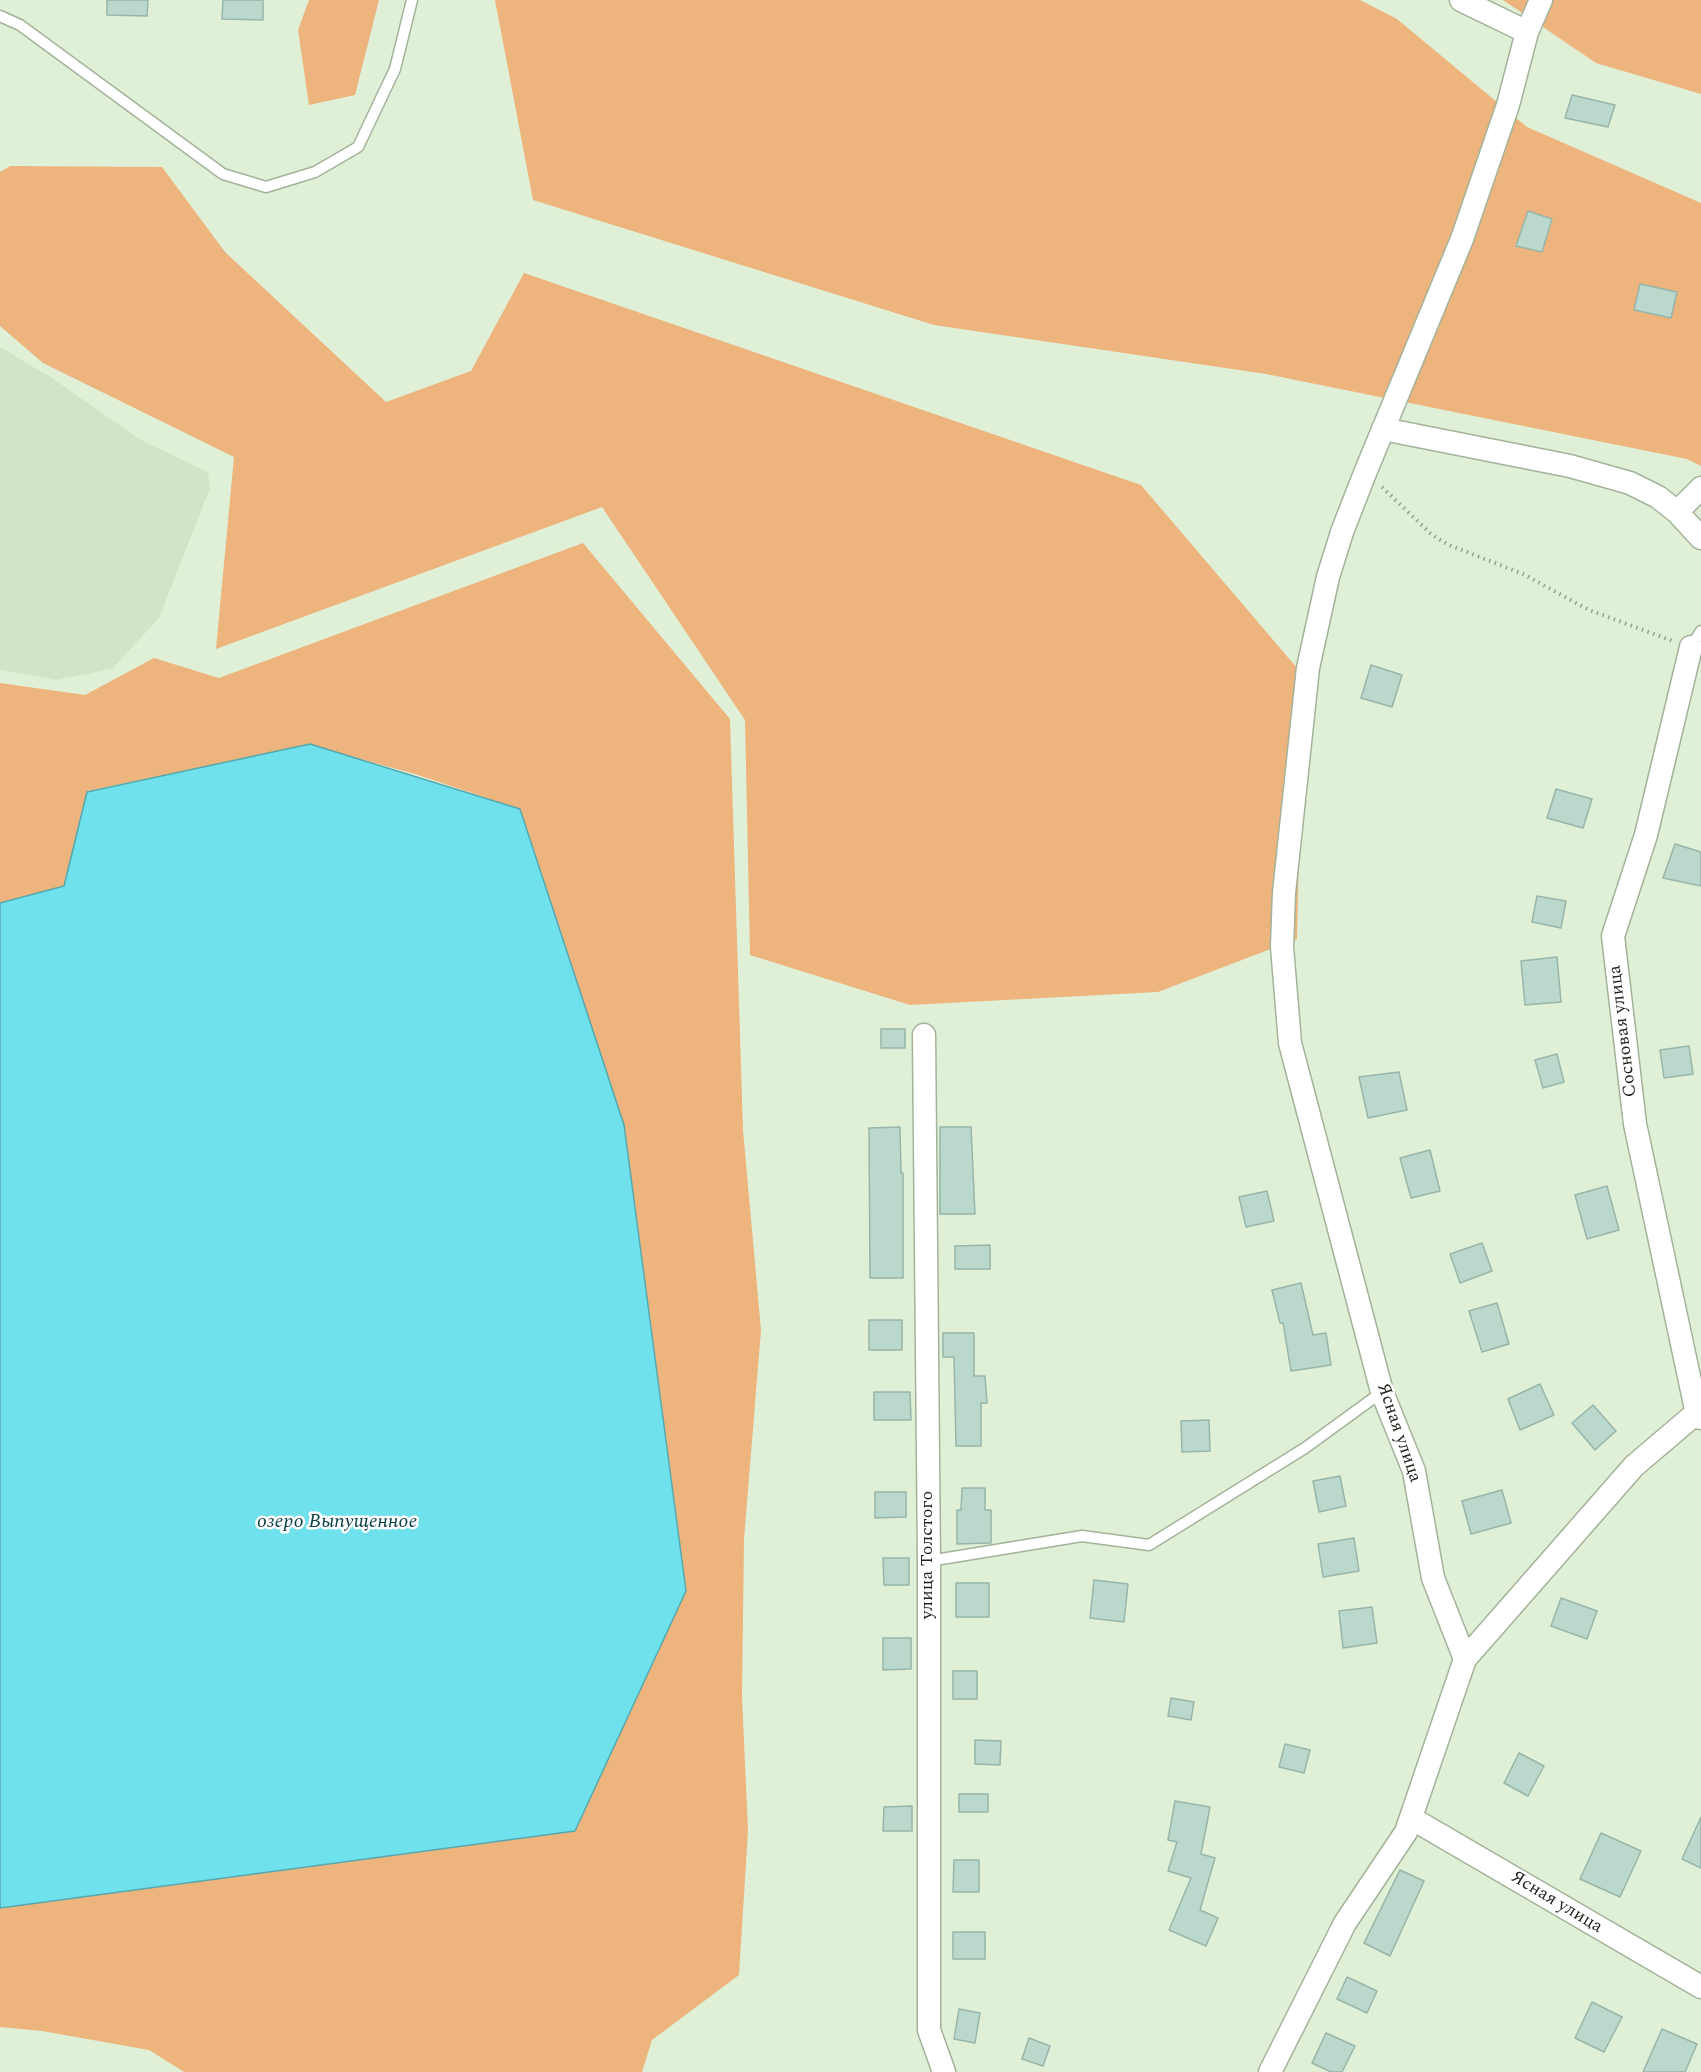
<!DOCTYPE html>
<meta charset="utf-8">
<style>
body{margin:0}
canvas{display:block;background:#e0f0d7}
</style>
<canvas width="1701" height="2072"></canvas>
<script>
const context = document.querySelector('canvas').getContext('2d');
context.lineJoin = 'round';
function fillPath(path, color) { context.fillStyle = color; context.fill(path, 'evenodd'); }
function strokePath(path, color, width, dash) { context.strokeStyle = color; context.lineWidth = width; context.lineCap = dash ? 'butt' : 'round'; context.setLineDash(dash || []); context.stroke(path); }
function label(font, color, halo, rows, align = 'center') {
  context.font = font + ' Spectral,serif'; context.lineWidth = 5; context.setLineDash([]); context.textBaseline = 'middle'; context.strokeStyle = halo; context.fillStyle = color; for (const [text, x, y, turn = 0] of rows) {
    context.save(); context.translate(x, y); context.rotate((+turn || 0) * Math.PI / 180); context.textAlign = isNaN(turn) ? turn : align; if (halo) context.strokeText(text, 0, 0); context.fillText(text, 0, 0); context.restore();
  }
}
const built = new Path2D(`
 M0,347L52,378L141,440L208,472L210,488L159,618L112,669L56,680L0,670Z`);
const green = new Path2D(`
 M309,0H379L355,95L309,105L298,30Z
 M495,0H1360L1397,19L1527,127L1701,203V466L1687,459L1266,374L934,325L533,200Z
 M1503,0H1701V94L1596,63Z
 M10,166L162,167L225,252L386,402L471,371L524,273L1141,485L1303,675L1297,939L1158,992L910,1005L750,955L745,720L602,507L216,649L234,457L43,363L0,326V172Z
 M583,543L730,719L743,1130L761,1330L744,1539L742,1697L748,1831L739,1975L652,2040L642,2072H184L149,2050L42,2031L0,2027V1908L575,1831L686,1591L624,1125L520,809L415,774L310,745L87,791L64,886L0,903V683L85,695L154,658L219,678Z`);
const water = new Path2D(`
 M310,744L520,809L624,1125L686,1591L575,1831L0,1908V903L64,886L87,792Z`);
const building = new Path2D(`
 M107,0H148L147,16L107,15Z
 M223,0H263V20L222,19Z
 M1572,95L1615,105L1608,127L1565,118Z
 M1528,211L1552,219L1542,252L1516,246Z
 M1640,284L1677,292L1671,318L1634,310Z
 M1371,665L1402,675L1392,707L1361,698Z
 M1556,789L1592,799L1583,828L1547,818Z
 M1675,844L1701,852V886L1663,878Z
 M1537,896L1566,901L1561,928L1532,922Z
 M1557,957L1561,1002L1525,1005L1521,961Z
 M881,1029H905V1048H881Z
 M1689,1046L1693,1074L1664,1078L1660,1050Z
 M1557,1054L1564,1082L1543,1088L1535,1060Z
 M1399,1072L1407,1110L1368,1118L1359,1077Z
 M900,1127L901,1173H903V1278H870L869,1128Z
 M940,1127H971L975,1214H940Z
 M1430,1150L1440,1191L1411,1198L1400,1158Z
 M1607,1186L1619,1230L1587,1239L1575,1195Z
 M1267,1191L1274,1221L1246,1227L1239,1197Z
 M1482,1243L1492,1271L1460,1283L1450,1254Z
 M990,1245V1269H955V1246Z
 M1301,1283L1313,1335L1326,1333L1331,1365L1291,1371L1283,1323H1280L1272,1290Z
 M1497,1303L1509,1344L1482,1352L1469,1311Z
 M869,1320H902V1350H869Z
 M943,1333H974V1376H985L987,1403H981V1446H956L954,1357H943Z
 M1540,1384L1554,1415L1520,1430L1508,1399Z
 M874,1392H910L911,1420H874Z
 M1593,1405L1616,1431L1595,1450L1572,1423Z
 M1209,1420L1210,1451L1182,1452L1181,1421Z
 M1340,1476L1346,1506L1319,1512L1313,1481Z
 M962,1488H985V1510H991V1543L957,1544V1510H961Z
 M1502,1490L1511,1523L1471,1534L1462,1501Z
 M875,1492H906V1517L875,1518Z
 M1354,1538L1359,1571L1323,1577L1318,1544Z
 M883,1558H909V1585H884Z
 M1094,1580L1128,1584L1124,1622L1090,1618Z
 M956,1583H989V1617H956Z
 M1561,1598L1597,1611L1587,1639L1551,1626Z
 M1372,1607L1377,1643L1343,1648L1339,1611Z
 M883,1638H911V1669L883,1670Z
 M953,1671H977V1699H953Z
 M1171,1698L1194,1702L1191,1720L1168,1716Z
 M975,1740L1001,1741L1000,1765L975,1764Z
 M1285,1744L1310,1750L1304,1773L1279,1767Z
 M1519,1753L1544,1766L1528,1796L1504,1783Z
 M959,1794H988V1812H959Z
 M1175,1801L1210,1807L1201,1854L1215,1858L1200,1910L1218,1918L1206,1946L1169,1930L1191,1878L1168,1871L1177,1842L1168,1840Z
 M912,1806V1831H883L884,1807Z
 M1701,1817V1868L1682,1859Z
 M1601,1833L1641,1851L1620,1897L1580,1879Z
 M954,1860H979V1892H953Z
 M1400,1870L1424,1881L1390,1956L1364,1943Z
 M953,1932H985V1959H953Z
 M1347,1977L1377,1991L1367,2013L1337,1999Z
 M1592,2002L1622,2017L1604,2052L1575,2038Z
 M959,2009L980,2013L975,2043L954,2039Z
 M1662,2029L1697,2044L1685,2072H1643Z
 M1326,2033L1355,2046L1342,2072H1331L1312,2063Z
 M1029,2038L1050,2046L1043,2066L1022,2059Z`);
const path = new Path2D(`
 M1382,487L1432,535L1449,545L1523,574L1589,610L1673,641`);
const service = new Path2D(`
 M0,16L20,25L223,174L266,187L315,172L358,147L395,69L412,0
 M1691,647L1701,631
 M929,1561L1082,1536L1149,1545L1305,1448L1382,1392`);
const minor = new Path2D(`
 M1461,0L1527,32
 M1383,429L1570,466L1630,483L1658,497L1677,512L1701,538
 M1677,512L1701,488
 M1691,647L1646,835L1613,936L1635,1124L1697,1414L1701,1418
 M924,1035L929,1561V2030L944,2072
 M1465,1659L1634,1466L1701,1409
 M1411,1818L1701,1987
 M1270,2072L1345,1923L1406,1832L1465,1659L1433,1578L1414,1471L1382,1392L1290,1043L1282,947L1284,893L1308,668L1328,577L1342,532L1365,473L1462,239L1508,105L1527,32L1541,0`);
const streetNames = [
 ["Сосновая улица",1624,1031,-97],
 ["Ясная улица",1398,1433,71],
 ["улица Толстого",928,1555,-90],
 ["Ясная улица",1556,1903,31]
];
const waterNames = [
 ["озеро Выпущенное",337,1523]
];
fillPath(built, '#d1e5c6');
fillPath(green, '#edb47e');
fillPath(water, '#6fe1ec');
strokePath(water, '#56a8ad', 1.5);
fillPath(building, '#bad9cc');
strokePath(building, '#97b5a9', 1.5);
strokePath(service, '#a3b39a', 13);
strokePath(minor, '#a3b39a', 25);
strokePath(path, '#94a08d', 4, [1.5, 4.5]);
strokePath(service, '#fff', 10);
strokePath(minor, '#fff', 22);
label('18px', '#1d231a', '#fff', streetNames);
label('italic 20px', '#0a4146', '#fff', waterNames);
</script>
